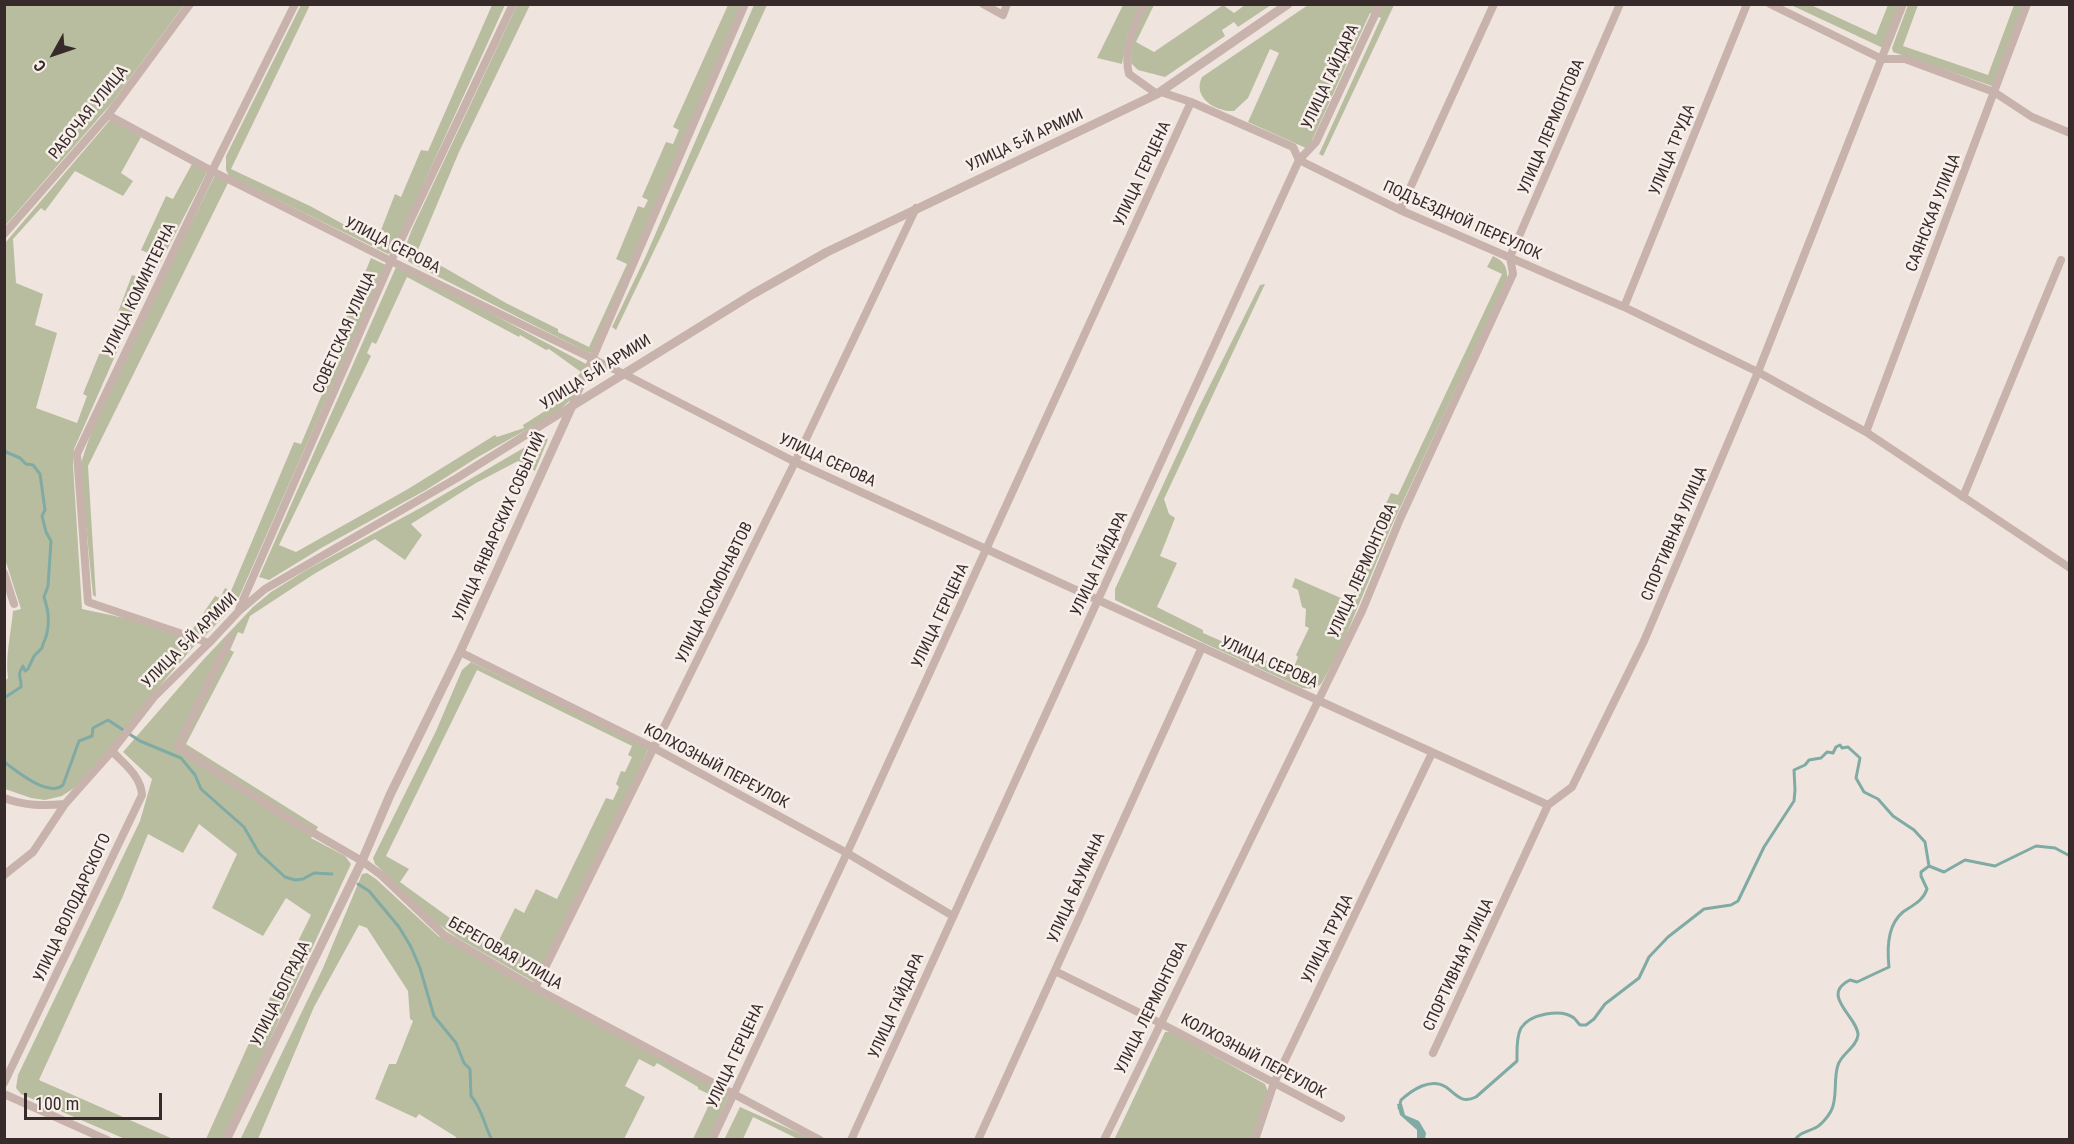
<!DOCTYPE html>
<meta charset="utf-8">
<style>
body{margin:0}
#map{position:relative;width:2074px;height:1144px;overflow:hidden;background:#f0e5de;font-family:"Roboto Condensed",sans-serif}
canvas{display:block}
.frame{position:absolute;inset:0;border:6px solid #362b2a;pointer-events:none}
.north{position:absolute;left:24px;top:24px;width:60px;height:60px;-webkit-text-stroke:4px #f8efea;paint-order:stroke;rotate:230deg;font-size:16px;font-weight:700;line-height:24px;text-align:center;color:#362b2a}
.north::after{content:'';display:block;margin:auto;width:21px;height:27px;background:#362b2a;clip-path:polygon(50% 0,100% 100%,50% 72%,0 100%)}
.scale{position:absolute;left:24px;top:1093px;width:138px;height:27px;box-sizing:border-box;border:3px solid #362b2a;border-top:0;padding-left:8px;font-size:18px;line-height:21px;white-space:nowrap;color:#362b2a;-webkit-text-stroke:4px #f8efea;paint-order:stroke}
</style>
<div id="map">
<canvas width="2074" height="1144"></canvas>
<div class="frame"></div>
<div class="north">С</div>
<div class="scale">100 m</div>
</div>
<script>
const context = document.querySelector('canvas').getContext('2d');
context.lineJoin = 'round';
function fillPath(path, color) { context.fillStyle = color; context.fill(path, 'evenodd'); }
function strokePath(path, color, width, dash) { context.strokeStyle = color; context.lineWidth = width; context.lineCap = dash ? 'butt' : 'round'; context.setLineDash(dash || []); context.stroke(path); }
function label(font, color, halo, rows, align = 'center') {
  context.font = font + ' "Roboto Condensed",sans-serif'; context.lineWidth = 5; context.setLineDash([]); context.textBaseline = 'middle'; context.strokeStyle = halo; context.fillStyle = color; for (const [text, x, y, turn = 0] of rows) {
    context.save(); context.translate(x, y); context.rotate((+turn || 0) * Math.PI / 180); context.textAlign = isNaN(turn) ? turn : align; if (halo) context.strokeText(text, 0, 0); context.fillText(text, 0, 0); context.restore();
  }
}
const green = new Path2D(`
 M5,4L184,5L111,104L5,226Z
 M301,5H310L231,169L310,206L367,237L366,240L380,247L386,233L381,230L395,194L401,197L421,150L428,151L492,5H505L397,242L391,253L388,254L229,176L226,170V156Z
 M517,5H530L459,152L417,252L506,303L558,329V332L589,347L627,264L616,259L638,206L644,208L648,200L642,197L666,142L673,144L679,130L673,127L728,5H741L592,352L589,353L409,262L403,253L412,229Z
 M754,5H767L664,230L616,330L612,327L645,258Z
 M1123,5H1140L1128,33L1122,64L1097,58Z
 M1147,5H1154L1136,42L1154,52L1223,5L1234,13L1245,5H1271L1238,27L1234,22L1222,30L1225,36L1165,77L1138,70L1131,63L1132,38Z
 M1308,5H1394L1323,156L1319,154L1381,18L1370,13L1308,149L1248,122L1279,53L1270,49L1248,98L1234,111C1215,112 1192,97 1202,77Z
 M1791,5H1811L1876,35L1888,5H1900L1883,48Z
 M1908,5H1918L1903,46L1988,75L2014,5H2026L1995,87L1893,52L1892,48Z
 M110,120L141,137L121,173L133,181L123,196L75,171L45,211L41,208L13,239L16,283L43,294L35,325L57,333L36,408L77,423L87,396L83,394L100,352L105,354L109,345L104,343L110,331L115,333L122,317L117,315L132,275L139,277L148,253L141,250L166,196L173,199L192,164L207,172L131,320L74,449L73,465L82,609C119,617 163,624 195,645L158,688L110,749L77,786L62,796L45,800L31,798L5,789L4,682L8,678C5,657 11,633 13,611L21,609L4,556L5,243Z
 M214,177H218L229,181L88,466L96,597L93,595L80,466L97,414Z
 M1493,256C1504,261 1508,267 1507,280L1392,525L1339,652L1321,684L1314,689L1302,688L1206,644L1115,600V589L1199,407L1260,285L1265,284L1164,499L1169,514L1175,518L1160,556L1177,563L1157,607L1203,630V633L1292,672L1298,657L1296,655L1309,628L1305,626L1306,609L1302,607L1298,590L1292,587L1295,578L1350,602L1389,515L1382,512L1391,493L1398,495L1502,274L1487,267Z
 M371,258L386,265L239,597L227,613L204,637L192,630L215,596L220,598L225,588L231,591L294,442L301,444L323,392L317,389Z
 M396,267L492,314L588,365L575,396L556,413L478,457L426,490L323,547L269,580L259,577ZM407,277L519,337L520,335L546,350L549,349L581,372L556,404L523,425L524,428L497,437L495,435L408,489L296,552L279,545L371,356L367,353L372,342L376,344Z
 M545,438L548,439L535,471L518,461L476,483L411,524L422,535L405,560L375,539L314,574L250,616L243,634L238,632L230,650L234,652L186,744L318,827L311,838L345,856L351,864L224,1139H206L262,1014L311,915L286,898L263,936L212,908L237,854L199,824L183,853L148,834L123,896L39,1080L173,1139H125L21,1094L16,1088L18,1075L140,821L152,779L123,752L203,660L253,607L271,592L308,569L424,506L539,439Z
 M471,662L649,748L583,889L534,982L456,937L435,922L375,864L373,858L436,731L462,670ZM477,670L632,746L628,755L632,757L625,772L621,771L616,784L619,787L613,800L606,798L557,899L536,889L524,913L515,908L496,946L489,942L487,945L400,882L409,869L386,856Z
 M367,873L376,879L438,936L729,1094L709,1139H693L713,1096L698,1089V1087L657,1063L654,1067L639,1059L625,1086L645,1097L624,1139H456V1137L419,1114L416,1118L375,1099L389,1064H396L413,1021L410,1019L408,991L367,928L359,925L314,1007L258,1139L240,1140L323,968L362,874Z
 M1165,1032H1171L1265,1084L1268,1092L1252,1139L1114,1140Z
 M740,1107L812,1139H798L753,1117L743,1139L724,1140Z`);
const water = new Path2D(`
 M1397,1104H1402L1405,1115L1419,1121L1426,1133L1425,1139H1417V1130L1400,1115Z`);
const stream = new Path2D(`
 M4,449L6,452L20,458L26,464L33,465L40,474L45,510L42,516L46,532L51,541L48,586L44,597C48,610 50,620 47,633C46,639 43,642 42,648L34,656L28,669L25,671L23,666C16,677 22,677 21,687L4,698
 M4,762C17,771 48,798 63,785L79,741L92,736L93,728L108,720L140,741L181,758L195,775L201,789L244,827L259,853L285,877L295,880L303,879L314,873L332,874
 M1929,866L1944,872L1965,860L1995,866L2036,846L2055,848L2070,856
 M358,884L369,891L399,927L411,947L420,968L434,1016L456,1043L464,1063L470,1069L471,1096C482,1108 484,1125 492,1140
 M1399,1108L1401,1100C1412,1090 1431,1077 1446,1087C1457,1095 1461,1104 1476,1097L1517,1061C1517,1051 1516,1037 1521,1028C1530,1014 1561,1008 1574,1018C1576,1020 1578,1023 1580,1025H1586L1594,1019L1605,1004L1639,978L1649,957L1668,937L1704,909L1731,905L1738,901L1764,847L1794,801L1795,790L1794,770L1805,765L1809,760L1821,758L1827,752L1833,753L1836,747L1840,745L1842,748L1848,747L1860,758L1856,778L1864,792L1878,799L1893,816L1914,830L1925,842L1929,866L1921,872V876L1927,889C1923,901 1913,905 1903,912C1887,925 1887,949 1889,967L1857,982L1850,980C1819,995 1858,1017 1858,1035C1857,1047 1841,1054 1838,1065C1833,1079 1838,1099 1831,1111C1828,1117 1820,1126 1815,1128C1807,1132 1800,1132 1795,1140`);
const minor = new Path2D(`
 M983,4L1003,15L1007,4
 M1144,4C1134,26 1123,50 1129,74L1157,94
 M1770,4L1882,59H1905L1994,92L2032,117L2070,133
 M1161,92L1191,102L1293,147L1299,160L1400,210L1624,307L1758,372L1866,432L2070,568
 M108,115L212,171L391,261L624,374L795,462L1548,805
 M1400,210L1494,4
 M4,234L108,115L190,4
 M1624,307L1747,4
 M1866,432L2027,4
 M1963,497L2061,260
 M4,573L14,604
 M239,609L391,261L513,4
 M230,638L178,747L286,817L362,861L381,875L444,935L535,988L820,1140
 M209,643L88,602L77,454L212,171L295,4
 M460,652L654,748L847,853L953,916
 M4,798C25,806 44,806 65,804
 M4,875L33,852L65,804L112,751L154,697L209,643L239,611L265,589L457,478L572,406L745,4
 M1055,971L1160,1023L1341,1118
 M535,988L795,462L916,208
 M1433,1053L1548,805L1572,787L1644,641L1758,372L1903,4
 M4,1083L142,795C141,776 124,764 112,751
 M4,1094L107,1140
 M712,1140L847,853L1191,102
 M851,1140L1299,160L1316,142L1380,4
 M978,1140L1202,647
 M1104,1140L1362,611L1400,519L1513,274L1510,257L1620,4
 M1255,1140L1274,1083L1432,753`);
const tertiary = new Path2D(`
 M226,1140L362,861L390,795L460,652L572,406L753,294L827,252L1157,94L1288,4`);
const streetNames = [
 ["УЛИЦА ГАЙДАРА",1331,77,-65],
 ["РАБОЧАЯ УЛИЦА",89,113,-51],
 ["УЛИЦА ЛЕРМОНТОВА",1552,127,-67],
 ["УЛИЦА 5-Й АРМИИ",1025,141,-25],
 ["УЛИЦА ТРУДА",1673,150,-68],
 ["УЛИЦА ГЕРЦЕНА",1143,174,-65],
 ["САЯНСКАЯ УЛИЦА",1934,213,-69],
 ["ПОДЪЕЗДНОЙ ПЕРЕУЛОК",1462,221,24],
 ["УЛИЦА СЕРОВА",392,246,27],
 ["УЛИЦА КОМИНТЕРНА",140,290,-64],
 ["СОВЕТСКАЯ УЛИЦА",345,333,-66],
 ["УЛИЦА 5-Й АРМИИ",596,373,-32],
 ["УЛИЦА СЕРОВА",827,461,25],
 ["УЛИЦА ЯНВАРСКИХ СОБЫТИЙ",500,527,-66],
 ["СПОРТИВНАЯ УЛИЦА",1675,534,-67],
 ["УЛИЦА ГАЙДАРА",1100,564,-65],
 ["УЛИЦА ЛЕРМОНТОВА",1363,571,-66],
 ["УЛИЦА КОСМОНАВТОВ",715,593,-64],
 ["УЛИЦА ГЕРЦЕНА",941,616,-65],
 ["УЛИЦА 5-Й АРМИИ",190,641,-45],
 ["УЛИЦА СЕРОВА",1269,663,24],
 ["КОЛХОЗНЫЙ ПЕРЕУЛОК",716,767,28],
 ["УЛИЦА БАУМАНА",1077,888,-66],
 ["УЛИЦА ВОЛОДАРСКОГО",73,908,-65],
 ["УЛИЦА ТРУДА",1328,939,-64],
 ["БЕРЕГОВАЯ УЛИЦА",505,954,30],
 ["СПОРТИВНАЯ УЛИЦА",1459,965,-65],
 ["УЛИЦА БОГРАДА",281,994,-64],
 ["УЛИЦА ГАЙДАРА",897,1006,-66],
 ["УЛИЦА ЛЕРМОНТОВА",1152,1008,-64],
 ["УЛИЦА ГЕРЦЕНА",736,1056,-65],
 ["КОЛХОЗНЫЙ ПЕРЕУЛОК",1253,1057,28]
];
fillPath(green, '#b9bda0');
fillPath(water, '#80aaa4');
strokePath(stream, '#80aaa4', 3);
strokePath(minor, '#c7b3ab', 8);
strokePath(tertiary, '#c7b3ab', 9);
label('16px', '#362b2a', '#f8efea', streetNames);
</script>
